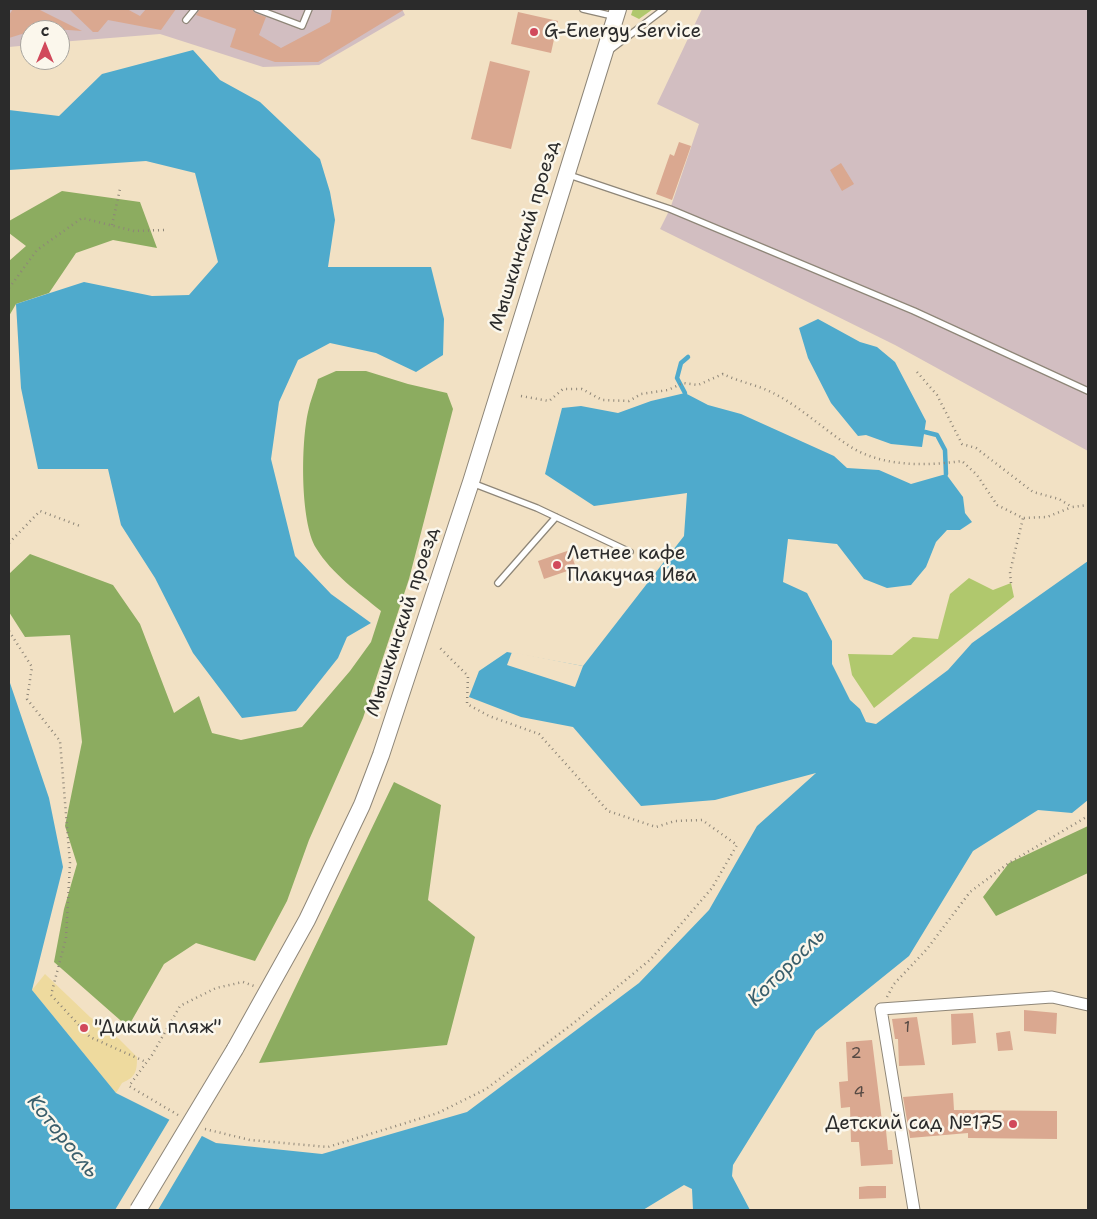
<!DOCTYPE html>
<meta charset="utf-8">
<style>
body{margin:0}
#map{position:relative;width:1097px;height:1219px;overflow:hidden;background:#f2e1c4;font-family:"Shantell Sans",sans-serif}
canvas{display:block}
.frame{position:absolute;inset:0;border:10px solid #2b2b2b;pointer-events:none}
.north{position:absolute;left:20px;top:20px;width:50px;height:50px;box-sizing:border-box;background:#fbf7ec;border:1px solid #a8a59f;border-radius:50%;rotate:0deg;font-size:14px;font-weight:700;line-height:20px;text-align:center;color:#2b2b2b}
.north::after{content:'';display:block;margin:auto;width:18px;height:22px;background:#d1495b;clip-path:polygon(50% 0,100% 100%,50% 72%,0 100%)}
</style>
<div id="map">
<canvas width="1097" height="1219"></canvas>
<div class="frame"></div>
<div class="north">С</div>
</div>
<script>
const context = document.querySelector('canvas').getContext('2d');
context.lineJoin = 'round';
function fillPath(path, color) { context.fillStyle = color; context.fill(path, 'evenodd'); }
function strokePath(path, color, width, dash) { context.strokeStyle = color; context.lineWidth = width; context.lineCap = dash ? 'butt' : 'round'; context.setLineDash(dash || []); context.stroke(path); }
function label(font, color, halo, rows, align = 'center') {
  context.font = font + ' "Shantell Sans",sans-serif'; context.lineWidth = 5; context.setLineDash([]); context.textBaseline = 'middle'; context.strokeStyle = halo; context.fillStyle = color; for (const [text, x, y, turn = 0] of rows) {
    context.save(); context.translate(x, y); context.rotate((+turn || 0) * Math.PI / 180); context.textAlign = isNaN(turn) ? turn : align; if (halo) context.strokeText(text, 0, 0); context.fillText(text, 0, 0); context.restore();
  }
}
const industrial = new Path2D(`
 M9,9H402L405,15L319,65L263,67L160,34L60,42V30H30V45L9,47Z
 M702,9H1088V451L895,345L660,229L670,209L699,124L657,104Z`);
const green = new Path2D(`
 M633,9H653L639,19L631,15Z
 M969,578L993,590L1011,583L1014,597L874,708L852,675L848,654L892,655L913,637L938,639L950,594Z`);
const forest = new Path2D(`
 M62,191L140,202L157,248L113,240L76,253L49,293L16,304L9,316V261L26,246L9,233V221Z
 M336,371H366L408,384L447,393L453,409L409,579L363,718L309,840L287,901L255,961L196,943L164,964L128,1027L54,962L64,909L77,864L65,826L82,742L70,635L25,637L9,612V574L30,554L113,585L140,624L174,713L199,696L212,733L241,740L302,727L350,671L371,642L381,611C358,592 332,574 316,548C300,521 301,443 308,412C310,401 315,390 318,379Z
 M394,782L441,805L428,900L475,937L447,1045L259,1063Z
 M1088,826V873L996,916L983,897L1009,863Z`);
const sand = new Path2D(`
 M45,974L90,1017L119,1039L137,1057C137,1071 136,1077 122,1083L116,1093L32,990Z`);
const water = new Path2D(`
 M193,50L220,80L260,102L320,159L330,192L335,220L328,267H431L444,319L443,355L416,372L376,353L330,343L298,360L279,402L271,459L295,556L331,594L371,623L347,637L338,658L296,711L242,718L193,653L155,578L121,525L108,469H38L21,388L16,304L84,282L152,296L189,295L218,262L195,173L146,161L9,170V110L59,116L102,74Z
 M818,319L860,342L877,347L895,362L926,421L922,447L891,444L866,435L858,436L831,403L808,358L799,328Z
 M685,393L708,405L741,414L834,456L847,468L879,470L911,484L946,474L963,497L965,513L972,522L960,530H947L936,542L926,567L911,585L887,588L864,579L837,544L788,539L783,582L807,593L832,641V664L850,700L860,709L866,722L876,724L948,670L972,643L1088,561V800L1072,813L1038,810L973,851L909,956L816,1031L733,1165L732,1176L750,1210H693L692,1189L684,1185L643,1210H9V680L49,798L63,867L32,990L116,1093L216,1143L322,1154L467,1112L639,983L709,910L757,826L816,773L715,800L641,806L573,727L521,717L469,697L479,671L507,652L583,666L684,536L687,493L594,506L545,474L562,408L581,406L618,413L651,401Z`);
const pier = new Path2D(`
 M512,652L583,666L575,687L507,665Z
 M171,1117L203,1134L158,1210H115Z`);
const stream = new Path2D(`
 M685,393L677,378L681,363L688,357
 M925,432L937,435L945,450L946,474`);
const building = new Path2D(`
 M13,9H38L82,31L41,28L9,38V15Z
 M69,9H127L140,16L146,9H176L161,30L108,20L98,32H93Z
 M200,9H252L255,13L266,17L259,35L281,48L330,22L332,9H405L318,62H275L230,47L236,29L196,15Z
 M518,12L558,21L551,53L511,44Z
 M490,61L530,71L511,149L471,139Z
 M679,142L691,146L672,200L656,194L670,154L674,156Z
 M841,163L854,184L842,191L830,170Z
 M570,550L576,568L544,579L538,561Z
 M1024,1010L1057,1013L1056,1034L1024,1031Z
 M973,1013L976,1043L952,1045L951,1014Z
 M917,1017L925,1065L899,1066L898,1039H895L892,1019Z
 M1010,1031L1013,1050L998,1051L996,1033Z
 M872,1040L882,1121H885L888,1150H892L893,1164L861,1166L859,1142H851L850,1107L841,1108L839,1082L848,1081L846,1042Z
 M953,1093L954,1110L1057,1111V1139L968,1138V1133L910,1138L903,1097Z
 M868,1186H886V1198L859,1199V1187Z`);
const path = new Path2D(`
 M112,225L120,189
 M9,288L37,250L82,218L134,231L164,230
 M917,372L937,395L962,444L976,448L1033,492L1059,499L1072,507L1088,505
 M521,396L549,401L563,389H582L602,400L629,401L641,394L668,390L683,383L698,385L723,374C739,382 758,385 773,393C801,407 824,430 851,447C883,467 926,466 962,461L977,475L997,505L1023,518L1047,517L1072,507
 M9,543L40,511L80,526
 M1011,583L1010,572L1023,518
 M9,631L32,667L27,699L60,741L70,863L66,938L51,995L90,1037L146,1062
 M887,997L894,984L927,949L970,892L1009,863L1088,816
 M178,1115L129,1086L152,1055L180,1006L216,988L243,982L254,986
 M205,1129L250,1140L328,1147L438,1113L486,1089L575,1022L651,959L712,888L737,845L702,820L675,821L656,827L608,811L539,734L489,716L467,704L468,676L440,648`);
const service = new Path2D(`
 M257,9L302,26L309,9
 M583,9L613,16
 M186,20L195,9
 M610,50L664,9
 M569,175L670,209L914,311L1088,391
 M472,483L537,508L630,552
 M498,583L556,517`);
const minor = new Path2D(`
 M914,1210L881,1009L1052,997L1088,1005`);
const secondary = new Path2D(`
 M235,1049L307,920L362,805L381,755L471,482L618,9`);
const secondaryBridge = new Path2D(`
 M138,1210L235,1049`);
const markers = [
 [534,32,5,"#d1495b"],
 [557,565,5,"#d1495b"],
 [84,1028,5,"#d1495b"],
 [1013,1124,5,"#d1495b"]
];
const numberNames = [
 ["1",907,1028],
 ["2",856,1054],
 ["4",859,1093]
];
const poiNames = [
 ["G-Energy Service",544,32],
 ["Летнее кафе",567,554],
 ["Плакучая Ива",567,576],
 ["\"Дикий пляж\"",94,1028],
 ["Детский сад №175",1003,1124,"right"]
];
const streetNames = [
 ["Мышкинский проезд",525,236,-73],
 ["Мышкинский проезд",403,622,-72]
];
const waterNames = [
 ["Которосль",787,968,-45],
 ["Которосль",62,1137,51]
];
fillPath(industrial, '#d2bec1');
fillPath(green, '#b0c86d');
fillPath(forest, '#8cac60');
fillPath(sand, '#eeda9e');
fillPath(water, '#4faacc');
fillPath(pier, '#f2e1c4');
strokePath(stream, '#4faacc', 4.5);
fillPath(building, '#daa890');
strokePath(service, '#8e8678', 8);
strokePath(minor, '#8e8678', 13);
strokePath(secondary, '#8e8678', 18);
strokePath(path, '#8e8678', 2.5, [1, 4]);
strokePath(service, '#fff', 5.5);
strokePath(minor, '#fff', 11);
strokePath(secondary, '#fff', 16);
strokePath(secondaryBridge, '#8e8678', 18, []);
strokePath(secondaryBridge, '#fff', 16);
for (const [x, y, r, color] of markers) { const dot = new Path2D(); dot.arc(x, y, r, 0, 2 * Math.PI); context.fillStyle = color; context.fill(dot); strokePath(dot, '#fbf7ec', 2); }
label('16px', '#574a44', null, numberNames);
label('19px', '#2b2b2b', '#fbf7ec', poiNames, 'left');
label('19px', '#2b2b2b', '#fbf7ec', streetNames);
label('italic 20px', '#395e6b', '#fbf7ec', waterNames);
</script>
